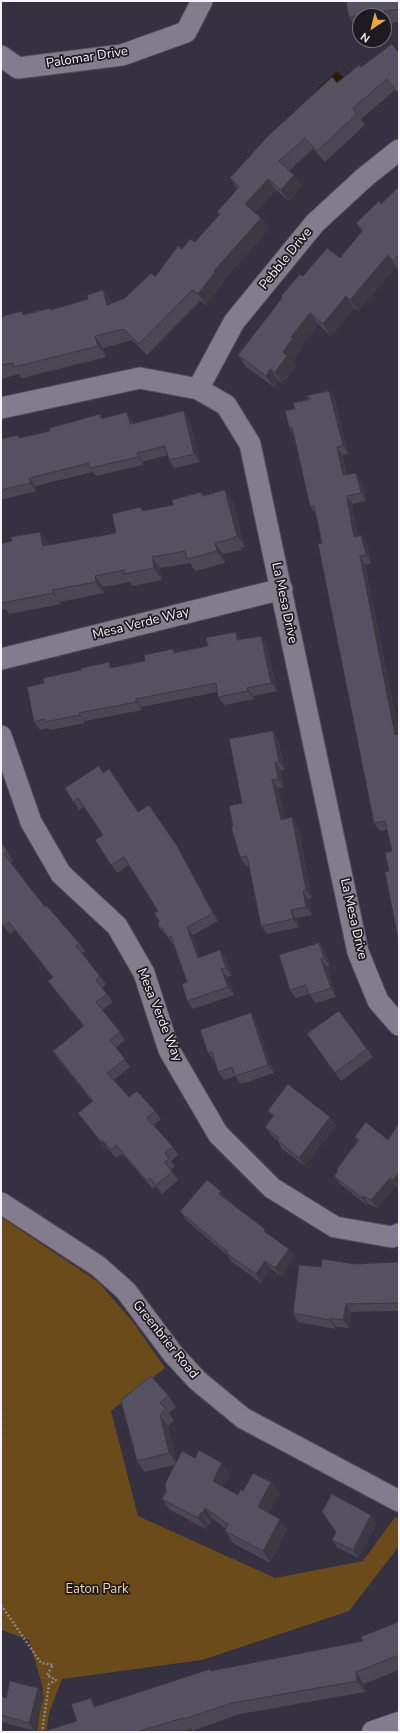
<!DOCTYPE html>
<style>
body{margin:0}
#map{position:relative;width:400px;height:1733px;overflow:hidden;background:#363140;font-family:"Nunito Sans",sans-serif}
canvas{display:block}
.frame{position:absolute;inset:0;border:2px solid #f5f2fb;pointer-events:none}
.north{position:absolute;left:352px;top:8px;width:40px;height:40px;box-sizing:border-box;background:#1d1a21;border:1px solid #737078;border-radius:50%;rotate:215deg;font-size:11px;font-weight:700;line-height:16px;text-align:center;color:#f5f2fb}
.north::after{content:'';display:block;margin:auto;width:14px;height:18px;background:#eda83b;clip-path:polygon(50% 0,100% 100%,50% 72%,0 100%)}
</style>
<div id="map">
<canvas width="400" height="1733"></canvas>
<div class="frame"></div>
<div class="north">N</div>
</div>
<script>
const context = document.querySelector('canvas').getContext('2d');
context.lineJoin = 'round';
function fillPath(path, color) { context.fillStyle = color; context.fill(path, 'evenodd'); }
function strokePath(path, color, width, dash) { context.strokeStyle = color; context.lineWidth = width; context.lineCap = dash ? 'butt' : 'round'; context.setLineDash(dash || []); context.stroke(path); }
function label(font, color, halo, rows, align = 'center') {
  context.font = font + ' "Nunito Sans",sans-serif'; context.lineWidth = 3.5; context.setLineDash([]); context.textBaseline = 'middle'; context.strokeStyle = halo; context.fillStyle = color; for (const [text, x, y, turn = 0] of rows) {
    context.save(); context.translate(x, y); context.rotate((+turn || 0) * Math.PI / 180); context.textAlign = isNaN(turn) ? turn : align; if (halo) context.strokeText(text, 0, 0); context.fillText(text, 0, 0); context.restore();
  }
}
const green = new Path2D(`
 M1,1217L98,1282L133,1322L165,1368L111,1411L138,1516L275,1578L363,1561L395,1517L399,1519V1546L349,1611L202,1660L62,1679L49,1713L46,1732H37L43,1688L29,1640L1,1630Z`);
const water = new Path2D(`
 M337,71L345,79L325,97L317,89Z`);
const path = new Path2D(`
 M1,1410V1445
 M1,1605L41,1663L53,1665L47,1675L56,1680L49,1684L42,1732`);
const minor = new Path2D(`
 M1,56L18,68L122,55L186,32L202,1
 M198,389L234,322L315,223L365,177L399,150
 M1,408L140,378L198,389L226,405L250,444L358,952L378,1001L399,1025
 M1,659L282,589
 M1,736L31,822L61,874L117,926L144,973L169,1050L218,1134L272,1188L335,1227L392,1237L399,1234
 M1,1203L98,1266L126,1291L173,1354L198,1381L243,1418L399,1501`);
const secondary = new Path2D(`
 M373,1732L399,1723`);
const wall = new Path2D(`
 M399,1V22L384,24V16H360V28L357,29L349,17Z
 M399,53V95L395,90L361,119L365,125L325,162L313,149L290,170L302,186L289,201L276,190L255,213L261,218L269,229L222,282L223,283L206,305L200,301L147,355L132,340L103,348L106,357L22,378L19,374L1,379V318L24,314L51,308L52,309L88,299L103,290L112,303L125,298L155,277L182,249L195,242L219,215L217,212L237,189L230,178L337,83L361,67Z
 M399,187V270L396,267L358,311L354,308L331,336L318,324L300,348L301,350L292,362L295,367L283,384L278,380L274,387L246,367L238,355L282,298L281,296L303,276L340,258L362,232L356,223L381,204Z
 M329,391L335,399L348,454L342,455L347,475L356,473L362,481L366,501L353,504L352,507L358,536L367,544L371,563L365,565L399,733V944L389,871L392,851L387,830L380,831L374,823L322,543L316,515L310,506L294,436L289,427L295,409L308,399L306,396Z
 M100,414L103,418L132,420L133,423L189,419L200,462L174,468L169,460L168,455L142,462L143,465L96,476L93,472L35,486L36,491L1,500V439L20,438L50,431Z
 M201,492L203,495L233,501L245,547L241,548L242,550L223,554L225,563L195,571L190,563L160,568L162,580L132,586L130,582L103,587L104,593L60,602L61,604L9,614L6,609L1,610V544L12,541L40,532L48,543V545L116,533L141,507L144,511L173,505Z
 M261,636L267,644L277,691L253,696L254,699L224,705L218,697L217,692L141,707L142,710L85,721V723L50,730L48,728L40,730L34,722L113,668L145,661L173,649L175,652L241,639Z
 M273,731L278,739L285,770H281L284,787L278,788L285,819L292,817L298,826L312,898L308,899L312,915L296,918L299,927L267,934L261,926L249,865L246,866L240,857L233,827L242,803Z
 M103,772L138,812L182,855L218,921L193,935L200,957L220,950L226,958L232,976L227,977L234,995L193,1009L187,1001V982L174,946L167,936L164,934L158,926L159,921L158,911L129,865L117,873L95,840L103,835L84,807L79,810L65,788Z
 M1,839L13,861L10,862L45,907L79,943L85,951L82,953L106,984L102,988L113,1002L102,1010L125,1040L116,1048L130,1067L114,1080L129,1097L155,1111L161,1119L154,1125L173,1147L178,1155L171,1161L175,1166L171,1170L178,1180L162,1194L156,1186L153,1189L122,1154L116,1158L108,1149L107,1151L78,1113L92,1101L58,1059L53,1051L83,1026L54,989L48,981L53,978L15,930L10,934L1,923Z
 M319,943L325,951L330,966L327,967L336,997L315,1003L309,994L296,998L290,990Z
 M339,1011L373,1057L341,1081L307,1034Z
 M251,1013L256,1022L274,1073L241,1084L235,1076L224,1080L218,1072L214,1061L208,1053Z
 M268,1111L336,1125L305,1166L282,1149L277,1140L271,1135L265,1127L273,1117Z
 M366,1122L399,1189L396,1186L377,1208L369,1204L368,1206L340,1184L334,1176L338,1172L336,1170L357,1141L355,1137Z
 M227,1199L270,1236L289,1249L295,1257L281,1276L271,1269L261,1283L232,1262L228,1256L186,1220L180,1212Z
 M399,1262V1311L351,1312L349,1328L336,1327V1329L298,1322L293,1313L321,1267L355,1264Z
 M168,1395L176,1407L169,1413L174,1421L168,1426L176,1461L195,1458L230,1474L223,1487L238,1495L243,1491L271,1482L279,1494L269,1513L287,1530L270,1563L233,1543L225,1531L226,1529L213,1519L211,1524H209L206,1529L170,1510L162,1499L166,1492L174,1465L145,1472L137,1461L121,1401Z
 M371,1515L377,1523L358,1558L338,1548L332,1540Z
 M399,1622V1670L364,1684L365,1692L240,1714L192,1731L191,1729L181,1732H42L77,1721L91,1698L97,1706L211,1671L363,1641Z
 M38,1688L44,1696L35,1731L1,1722V1696L6,1698Z`);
const shadedWall = new Path2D(`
 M294,175L302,186L289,201L281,190Z
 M268,179L276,190L253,216L245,204Z
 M261,218L269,229L222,282L223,283L206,305L198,294L214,271Z
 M388,255L396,267L358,311L350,300Z
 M103,290L111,302L115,316L107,305Z
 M346,296L354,308L331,336L323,324Z
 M310,313L318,324L300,348L301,350L292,362L295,367L283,384L275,372L283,352L291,337Z
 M95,336L103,348L106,357L98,346Z
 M270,369L278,380L274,387L266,376Z
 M329,391L335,399L348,454L343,445Z
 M184,411L189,419L200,462L194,454Z
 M127,412L132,420L135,432L130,424Z
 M337,447L342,455L348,484L343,475Z
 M137,453L142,462L143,465L138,457Z
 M356,473L362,481L366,501L361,493Z
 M29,478L35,486L36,491L30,483Z
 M225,490L233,501L245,547L237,536Z
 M347,496L353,504L352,507L360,545L354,537L347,499Z
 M40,532L48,543L51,558L43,546Z
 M361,535L367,544L371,563L366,555Z
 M234,537L241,548L242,550L234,538Z
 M215,543L223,554L225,563L217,551Z
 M360,556L365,565L399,733V740L395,735Z
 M152,557L160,568L162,580L154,568Z
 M95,576L103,587L104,593L96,582Z
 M52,590L60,602L61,604L53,593Z
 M236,632L241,640H237Z
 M261,636L267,644L277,691L271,683Z
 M109,662L115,670L110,668Z
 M247,688L253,696L254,699L248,691Z
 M136,699L141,707L142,710L136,702Z
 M79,713L85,721V723L80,715Z
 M273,731L278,739L285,770L279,762Z
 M275,762L281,770L284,787L278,779Z
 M272,780L278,788L287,828L281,820Z
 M149,805L182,855L218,921L213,913Z
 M292,817L298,826L312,898L306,890Z
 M1,839L13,861L7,852L1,841Z
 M303,891L308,899L312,915L306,907Z
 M291,910L296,918L299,927L293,919Z
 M187,927L193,935L204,966L198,958Z
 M319,943L325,951L330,966L324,958Z
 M220,950L226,958L232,976L226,968Z
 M321,959L327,967L336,997L331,988Z
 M221,969L227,977L234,995L228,987Z
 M251,1013L256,1022L274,1073L268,1065Z
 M330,1117L336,1125L305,1166L299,1158Z
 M103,1141L108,1149L107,1151L102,1143Z
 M399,1173V1189L393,1180Z
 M390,1178L396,1186L377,1208L371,1200Z
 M221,1191L227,1200L219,1194Z
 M363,1196L369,1204L368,1206L362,1198Z
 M265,1229L271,1237L264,1231Z
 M289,1249L295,1257L281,1276L275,1268Z
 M265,1261L271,1269L261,1283L256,1274Z
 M346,1304L351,1312L349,1328L343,1320Z
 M330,1318L336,1327V1329L330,1320Z
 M160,1415L168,1426L177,1464L169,1453Z
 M222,1463L230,1474L220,1492L213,1481Z
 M271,1482L279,1494L266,1519L258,1507Z
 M205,1508L213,1519L211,1524L203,1513Z
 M201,1512L209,1524L206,1529L198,1518Z
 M371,1515L377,1523L358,1558L353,1550Z
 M280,1519L287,1530L270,1563L263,1551Z
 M356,1672L364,1684L365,1692L357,1681Z
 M38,1688L44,1696L35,1731L29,1723Z
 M91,1698L99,1709L94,1707Z`);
const building = new Path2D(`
 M346,1H399V9L349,17Z
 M392,44L399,53V90L397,92L387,79L353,108L357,114L317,151L305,138L279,161L294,175L281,190L268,179L245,204L261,218L214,271L215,272L198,294L192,290L139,344L124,329L95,336L98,346L14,367L13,363L1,365V318H3V316L22,311L23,315L51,308V310L88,299L87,295L103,290L107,305L125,298L151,273L155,277L178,246L182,249L190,239L195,242L220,214L217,212L239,187L230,178L267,137L332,77L337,83L359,65L361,67Z
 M399,187V255L393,261L388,255L350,300L346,296L323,324L310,313L291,337L293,338L283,352L287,356L275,372L270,369L266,376L238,355L282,298L281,296L300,274L303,276L327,248L340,258L363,230L356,223L379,201L381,204Z
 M329,391L343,445L337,447L343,475L356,473L361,493L347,496V499L354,537L361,535L366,555L360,556L395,735L399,734V944L385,872L389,871L385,853L392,851L385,821L374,823L318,544L322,543L314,506H310L292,427H289L285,411L295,409L293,403L311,399L306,396Z
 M184,411L194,454L169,460L165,446L137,453L138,457L90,468L89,463L29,478L30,483L1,490V439L18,435L19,438L50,431V428L100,414L101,419L127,412L130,424Z
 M225,490L237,536L234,537V538L215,543L217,551L187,559L185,551L152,557L154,568L124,574V570L95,576L96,582L52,590L53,593L1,603V544L12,541L11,537L40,532L43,546L116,533L112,514L141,507L142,511L173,505L172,500L201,492L202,496Z
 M236,632L237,640L261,636L271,683L247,688L248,691L218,697L216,683L136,699V702L79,713L80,715L44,722V719L34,722L27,687L44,683L43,678L81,670V668L109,662L110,668L145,661L144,655L173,649L174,653L208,646L206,638Z
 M273,731L279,762H275L278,779L272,780L281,820L292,817L306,890L303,891L306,907L291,910L293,919L261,926L247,856L240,857L231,827H233L229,806L242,803L229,739Z
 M99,766L103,773L109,769L138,812L149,805L177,846L213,913L187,927L198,958L220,950L226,968L221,969L228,987L187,1001L182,984L187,982L171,936L168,938L163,929L158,926L159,921L154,913L158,911L124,857L111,865L95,840L103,835L78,798L73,802L65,788Z
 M1,841L7,852L4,854L45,907L47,906L79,943L76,946L100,976L96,980L107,994L96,1002L120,1032L110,1040L125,1059L107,1073L129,1097L137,1091L155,1111L147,1118L173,1147L165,1153L169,1158L165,1162L172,1172L156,1185L150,1178L147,1181L116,1145L111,1150L103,1141L102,1143L78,1113L93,1101L53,1051L84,1026L48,981L53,977L9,922L4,926L1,922Z
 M319,943L324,958L321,959L331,988L309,995L306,985L290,990L279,955Z
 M339,1011L367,1049L335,1073L307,1034Z
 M251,1013L268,1065L235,1076L232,1067L218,1072L212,1052L208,1053L200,1030Z
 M288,1084L330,1117L299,1158L277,1140L279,1138L265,1127L274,1115L268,1111Z
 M366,1122L388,1140L399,1123V1173L393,1180L390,1178L371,1200L363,1196L362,1198L334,1176L338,1171L336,1170L359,1140L355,1137Z
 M207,1180L221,1191L219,1194L265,1229L264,1231L289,1249L275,1268L265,1261L256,1274L227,1254L228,1252L180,1212Z
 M322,1259L355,1264L399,1262V1303L346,1304L343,1320L330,1318V1320L293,1313L299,1265L321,1267Z
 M151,1376L168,1395L160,1403L166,1409L160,1415L169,1453L137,1461L121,1401Z
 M199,1450L222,1463L213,1481L238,1495L241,1489L243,1491L253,1473L271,1482L258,1507L280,1519L263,1551L225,1531L228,1524L205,1508L203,1513L201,1512L198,1518L162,1499L166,1492L165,1484L182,1451L195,1458Z
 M332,1494L371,1515L353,1550L332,1540L336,1532L322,1512Z
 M399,1622V1655L356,1672L357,1681L232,1703L184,1719L183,1718L136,1732H42L77,1721L71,1704L91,1698L94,1707L210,1669L211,1671L363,1641L361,1637Z
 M10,1681L38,1688L29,1723L1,1715V1696L6,1698Z`);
const streetNames = [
 ["Palomar Drive",87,58,-9],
 ["Pebble Drive",286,259,-51],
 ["La Mesa Drive",284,603,78],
 ["Mesa Verde Way",141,624,-14],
 ["La Mesa Drive",353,919,77],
 ["Mesa Verde Way",159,1015,68],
 ["Greenbrier Road",165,1340,51]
];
const parkNames = [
 ["Eaton Park",97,1590]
];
fillPath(green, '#6b4b19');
fillPath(water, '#2c1d08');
strokePath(minor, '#524d59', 23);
strokePath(secondary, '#524d59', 24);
strokePath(path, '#888490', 2.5, [2, 2]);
strokePath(minor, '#827c8d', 21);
strokePath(secondary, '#827c8d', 22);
fillPath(wall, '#4a4653');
fillPath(shadedWall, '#3c3944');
fillPath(building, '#565161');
strokePath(building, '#3c3944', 1);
label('13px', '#f5f2fb', '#1d1a21', streetNames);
label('13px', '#f8d39f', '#1d1a21', parkNames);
</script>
